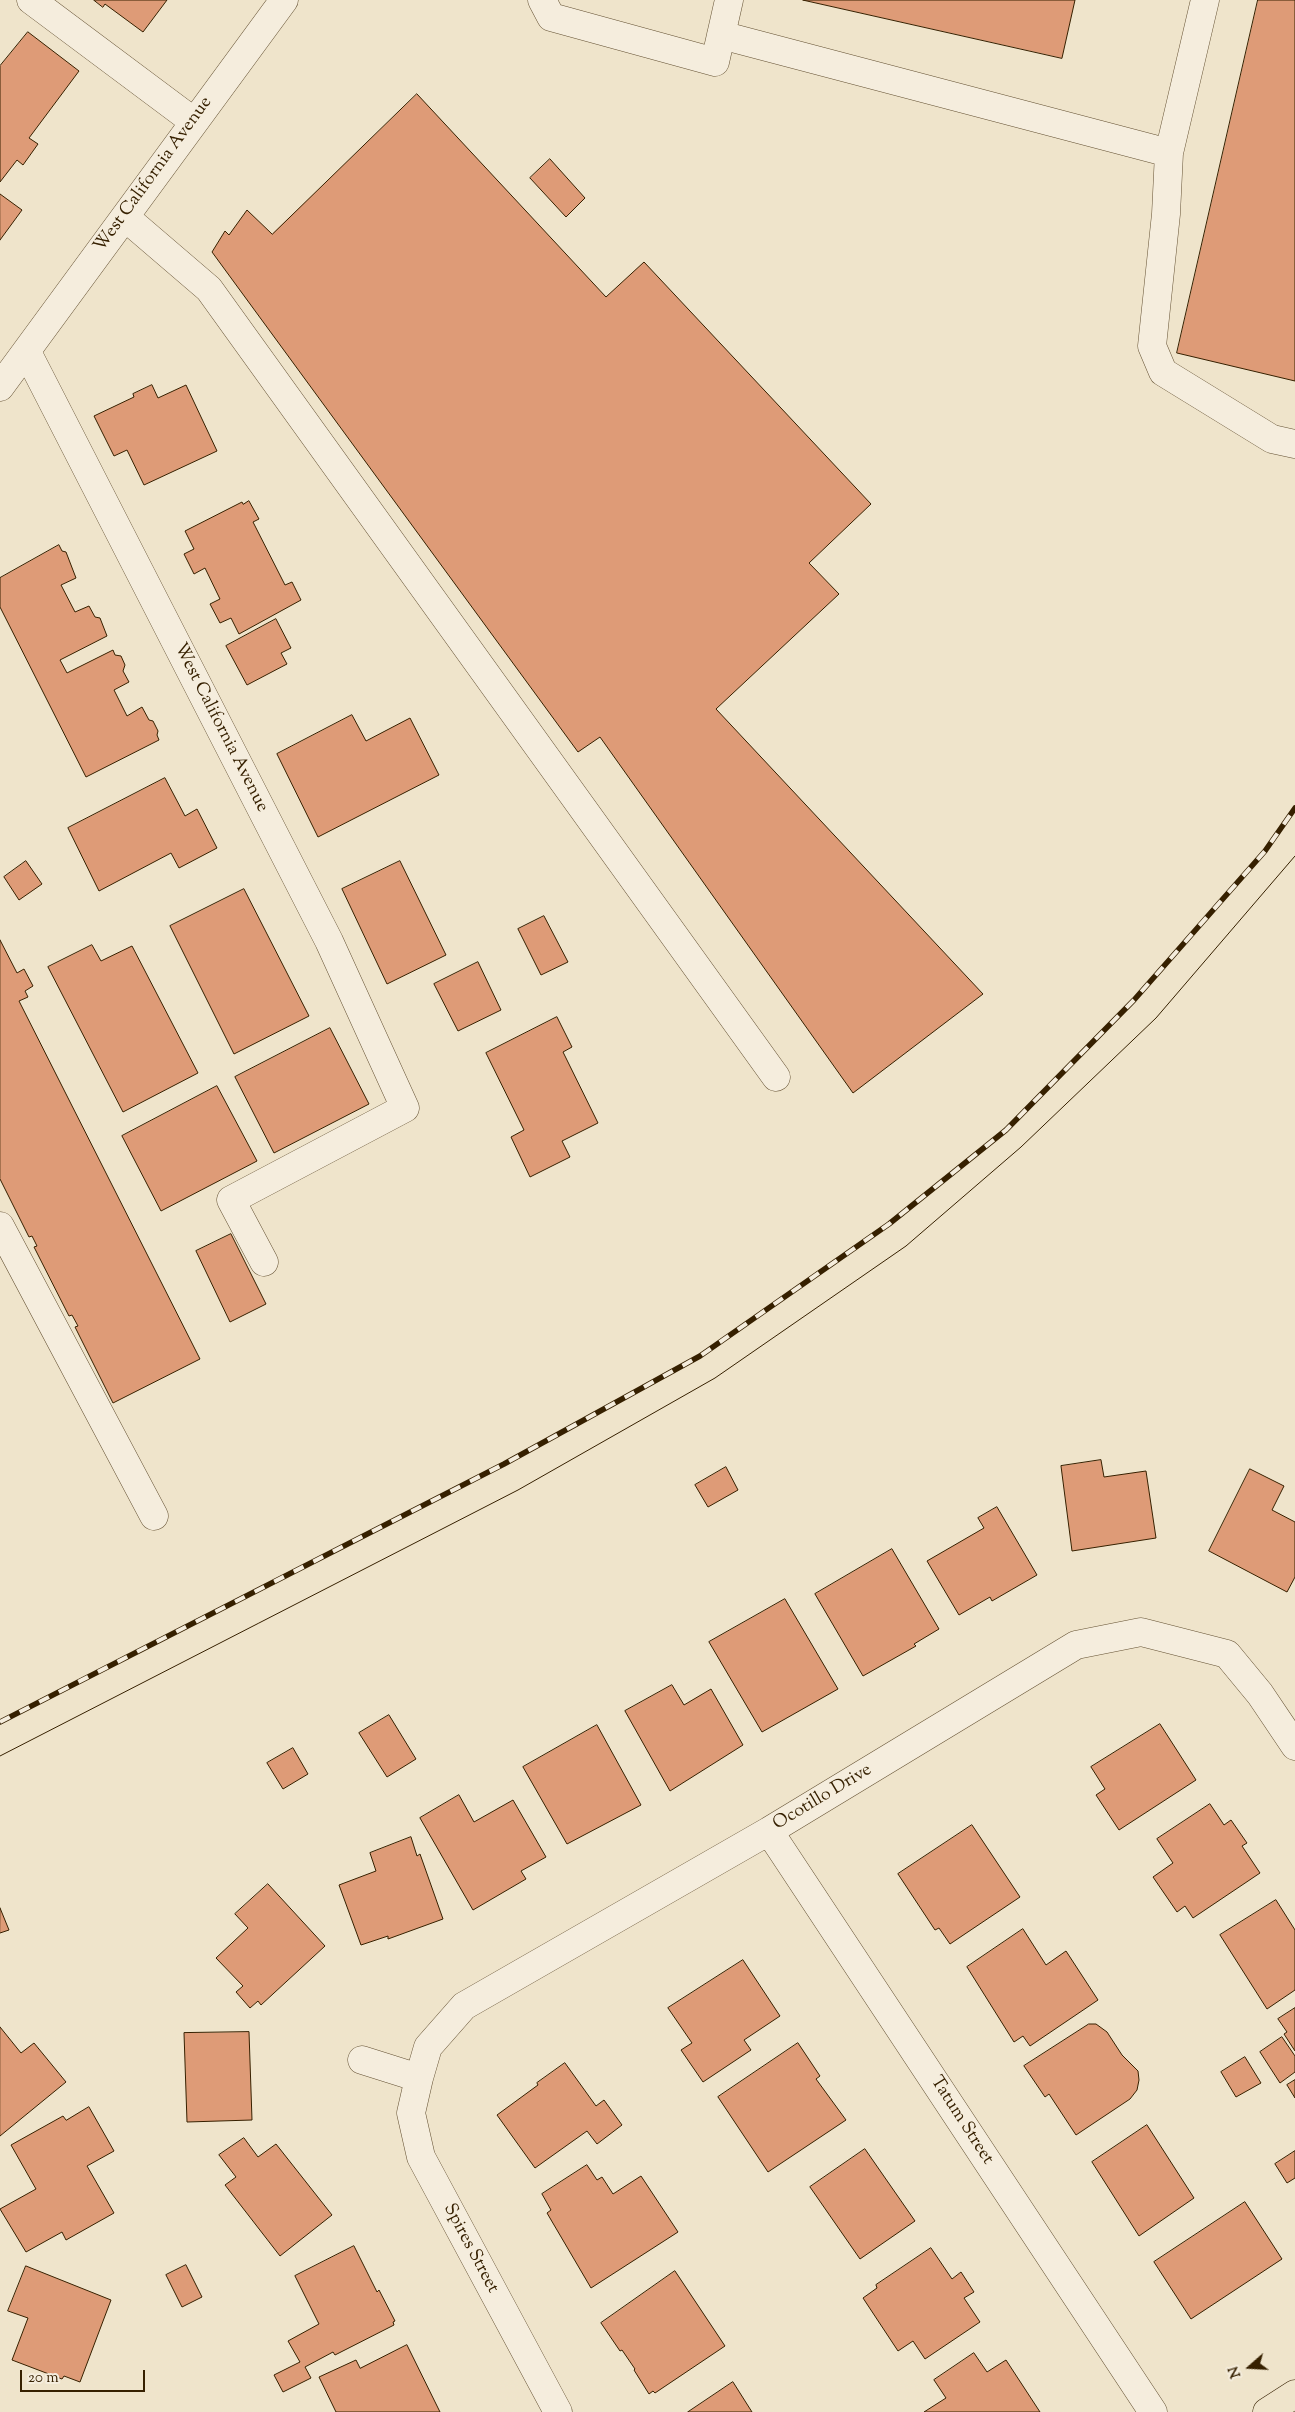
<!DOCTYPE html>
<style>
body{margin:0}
#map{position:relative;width:1295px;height:2412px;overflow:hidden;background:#efe4cb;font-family:"Sorts Mill Goudy",serif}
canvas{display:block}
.north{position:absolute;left:1225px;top:2342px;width:50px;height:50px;-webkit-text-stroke:4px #f5eddd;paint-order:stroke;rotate:251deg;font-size:14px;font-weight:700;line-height:20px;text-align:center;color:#362000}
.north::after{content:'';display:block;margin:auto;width:18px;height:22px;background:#362000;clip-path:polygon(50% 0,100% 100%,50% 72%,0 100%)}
.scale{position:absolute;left:20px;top:2370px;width:125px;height:22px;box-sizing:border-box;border:2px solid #362000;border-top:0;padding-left:6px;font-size:15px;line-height:18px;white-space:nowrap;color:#362000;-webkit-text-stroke:4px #f5eddd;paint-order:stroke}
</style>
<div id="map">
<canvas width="1295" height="2412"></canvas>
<div class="north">N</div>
<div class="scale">20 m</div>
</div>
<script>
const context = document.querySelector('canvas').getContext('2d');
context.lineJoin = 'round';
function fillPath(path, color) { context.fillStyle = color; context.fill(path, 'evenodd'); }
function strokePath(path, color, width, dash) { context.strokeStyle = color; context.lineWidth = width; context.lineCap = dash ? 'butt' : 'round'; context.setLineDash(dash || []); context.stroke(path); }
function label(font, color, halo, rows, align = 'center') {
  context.font = font + ' "Sorts Mill Goudy",serif'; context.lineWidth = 4; context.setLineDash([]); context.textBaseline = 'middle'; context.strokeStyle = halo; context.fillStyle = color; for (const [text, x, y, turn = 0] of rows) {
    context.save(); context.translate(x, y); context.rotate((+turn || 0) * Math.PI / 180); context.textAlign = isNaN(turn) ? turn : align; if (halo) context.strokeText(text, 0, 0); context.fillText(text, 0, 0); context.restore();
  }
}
const building = new Path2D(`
 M94,0H167L143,32L105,4L103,7Z
 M803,0H1075L1062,58Z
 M1258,0H1295V381L1177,353Z
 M28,32L79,71L29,138L38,144L23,165L17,160L0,182V66Z
 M417,94L606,297L644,262L871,504L809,563L839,594L716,709L983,994L853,1093L600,737L578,752L212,252L225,231L229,235L247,210L272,234Z
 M550,159L585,198L566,217L530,178Z
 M0,194L22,210L0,240Z
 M152,385L158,398L186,385L217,451L144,485L127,450L114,456L94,416L134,397L133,394Z
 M249,501L259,519L253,522L285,585L292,582L301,600L239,634L231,618L220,623L210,604L220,599L205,568L194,574L184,554L194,549L185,531L242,502L243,504Z
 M59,545L62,551L66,552L76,578L61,585L75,612L89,606L95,617L100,618L107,636L60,660L67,673L113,650L115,655L121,656L125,665L123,671L129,682L114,690L127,716L142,707L149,720L153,721L158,731L157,735L159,740L86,777L0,607V578Z
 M276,619L291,648L281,653L287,664L247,685L226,646Z
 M352,715L366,741L410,718L439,775L318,837L277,754Z
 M165,778L185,816L197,809L217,848L179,868L171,853L99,891L68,828Z
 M26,861L42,884L19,900L4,877Z
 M400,861L446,955L387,984L342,889Z
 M244,889L309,1016L234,1054L170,926Z
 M544,916L568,962L541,975L518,929Z
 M0,940L17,973L24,969L33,986L25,991L28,997L19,1001L200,1359L113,1403L75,1327L78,1326L72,1315L69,1316L34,1247L37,1246L32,1236L29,1237L0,1179Z
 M92,945L101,961L132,946L198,1073L123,1112L48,967Z
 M478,962L501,1010L458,1031L434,984Z
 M557,1017L572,1047L563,1052L598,1123L562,1141L570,1157L530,1177L511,1137L524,1130L486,1053Z
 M330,1028L369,1104L274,1153L235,1077Z
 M217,1086L257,1161L161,1211L122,1136Z
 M231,1234L266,1304L230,1322L196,1251Z
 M1101,1460L1104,1477L1146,1471L1156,1538L1072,1551L1061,1466Z
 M726,1467L738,1490L708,1507L695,1485Z
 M1250,1469L1284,1486L1272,1510L1295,1522V1577L1287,1592L1209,1551Z
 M997,1507L1037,1575L992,1601L990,1597L959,1615L927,1561L984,1528L978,1518Z
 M892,1549L939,1629L914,1644L916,1646L863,1676L815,1594Z
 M785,1599L838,1689L762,1732L709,1642Z
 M672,1685L684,1705L711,1689L743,1745L670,1791L625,1711Z
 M389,1715L416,1759L387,1777L359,1733Z
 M1160,1724L1196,1780L1119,1830L1096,1795L1105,1789L1091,1767Z
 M597,1725L641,1805L567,1844L523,1767Z
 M293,1748L308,1774L283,1789L267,1763Z
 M459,1795L474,1822L513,1800L546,1857L521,1871L526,1879L473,1910L420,1818Z
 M1210,1804L1224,1825L1231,1820L1247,1843L1242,1846L1260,1873L1193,1918L1185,1906L1177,1912L1153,1877L1173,1863L1157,1839Z
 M972,1825L1020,1897L950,1944L939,1928L935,1930L898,1874Z
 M411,1837L417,1856L420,1854L443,1919L388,1939V1936L361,1945L339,1885L376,1871L370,1853Z
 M268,1884L325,1946L261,2005L258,2001L250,2008L236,1992L243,1986L216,1958L248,1928L235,1914Z
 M1276,1900L1295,1930V1990L1267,2009L1220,1935Z
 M0,1908L9,1930L0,1933Z
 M1023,1929L1046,1965L1066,1951L1098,2000L1030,2046L1023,2036L1014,2042L967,1967Z
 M743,1960L780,2016L744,2040L751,2050L703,2082L681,2050L692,2043L668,2008Z
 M1295,2008V2051L1284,2034L1287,2032L1278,2019Z
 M1089,2024H1096L1107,2032L1122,2055L1138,2071L1139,2080L1137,2090L1130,2099L1076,2135L1049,2094L1045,2097L1024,2066Z
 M0,2027L21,2053L34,2043L66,2082L0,2136Z
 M249,2032L252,2120L187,2122L184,2033Z
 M1282,2037L1295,2056V2072L1280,2083L1260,2052Z
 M798,2043L820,2076L816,2079L846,2120L768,2172L718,2097Z
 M1245,2057L1261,2083L1236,2097L1221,2072Z
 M565,2063L596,2106L604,2100L622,2125L597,2144L587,2131L535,2168L497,2115L538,2085L537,2083Z
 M1295,2080V2098L1287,2085Z
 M89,2107L114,2151L87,2166L114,2213L66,2240L62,2232L26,2252L0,2209L36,2189L11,2145L63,2116L66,2120Z
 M1147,2125L1194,2198L1139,2236L1092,2162Z
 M244,2138L258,2157L276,2144L332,2215L280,2256L225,2185L236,2177L219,2155Z
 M865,2149L915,2221L860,2259L810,2187Z
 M1295,2151V2178L1287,2183L1275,2164Z
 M587,2165L597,2180L602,2177L613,2194L641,2176L678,2232L591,2288L547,2213L551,2210L542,2194Z
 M1245,2202L1282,2259L1191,2319L1154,2262Z
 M354,2246L377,2292L379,2290L395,2321L393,2322L394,2325L335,2355L333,2352L305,2367L311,2378L283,2392L274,2375L300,2362L288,2341L319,2324L295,2276Z
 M931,2248L952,2279L961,2272L974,2292L964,2298L980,2322L925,2359L913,2341L898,2351L863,2298L877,2288L876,2285Z
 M186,2265L202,2297L182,2307L166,2275Z
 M26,2266L111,2300L80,2382L64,2376L62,2379L12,2360L28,2318L8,2311Z
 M675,2271L725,2346L655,2393L653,2391L649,2394L634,2370L635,2369L622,2350L620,2351L601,2323Z
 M407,2345L440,2412H336L319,2377L356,2360L360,2368Z
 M974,2353L987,2372L1006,2360L1040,2412H924L946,2398L934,2380Z
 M733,2382L752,2412H688Z`);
const minor = new Path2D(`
 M31,0L193,121
 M542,0L551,17L715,62L729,0
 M1205,0L1169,153L1166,214L1152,346L1163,372L1272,439L1295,444
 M721,35L1169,153
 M125,217L209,289L776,1077
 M27,352L329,941L405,1108L231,1200L264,1262
 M0,387L284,0
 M0,1226L154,1516
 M769,1831L1153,2412
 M362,2060L419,2078
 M558,2412L421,2157L411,2113L419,2078L428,2047L464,2006L769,1831L1076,1645L1141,1632L1227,1654L1260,1694L1295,1746`);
const major = new Path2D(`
 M1267,2412L1295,2394`);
const tram = new Path2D(`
 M0,1756L518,1490L715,1378L906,1246L1021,1147L1156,1018L1295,856`);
const rail = new Path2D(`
 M0,1722L504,1464L700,1356L889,1224L1006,1130L1134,1000L1265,851L1295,808`);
const streetNames = [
 ["West California Avenue",154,175,-54],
 ["West California Avenue",220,728,63],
 ["Ocotillo Drive",823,1798,-31],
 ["Tatum Street",961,2121,57],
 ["Spires Street",470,2249,62]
];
fillPath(building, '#de9b77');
strokePath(building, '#362000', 1);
strokePath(minor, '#645133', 29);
strokePath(major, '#362000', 29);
strokePath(minor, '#f5eddd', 28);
strokePath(major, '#efe4cb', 28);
strokePath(tram, '#362000', 1);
strokePath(rail, '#362000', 5.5);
strokePath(rail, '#f5eddd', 4, [11]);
label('18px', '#362000', '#f5eddd', streetNames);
</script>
